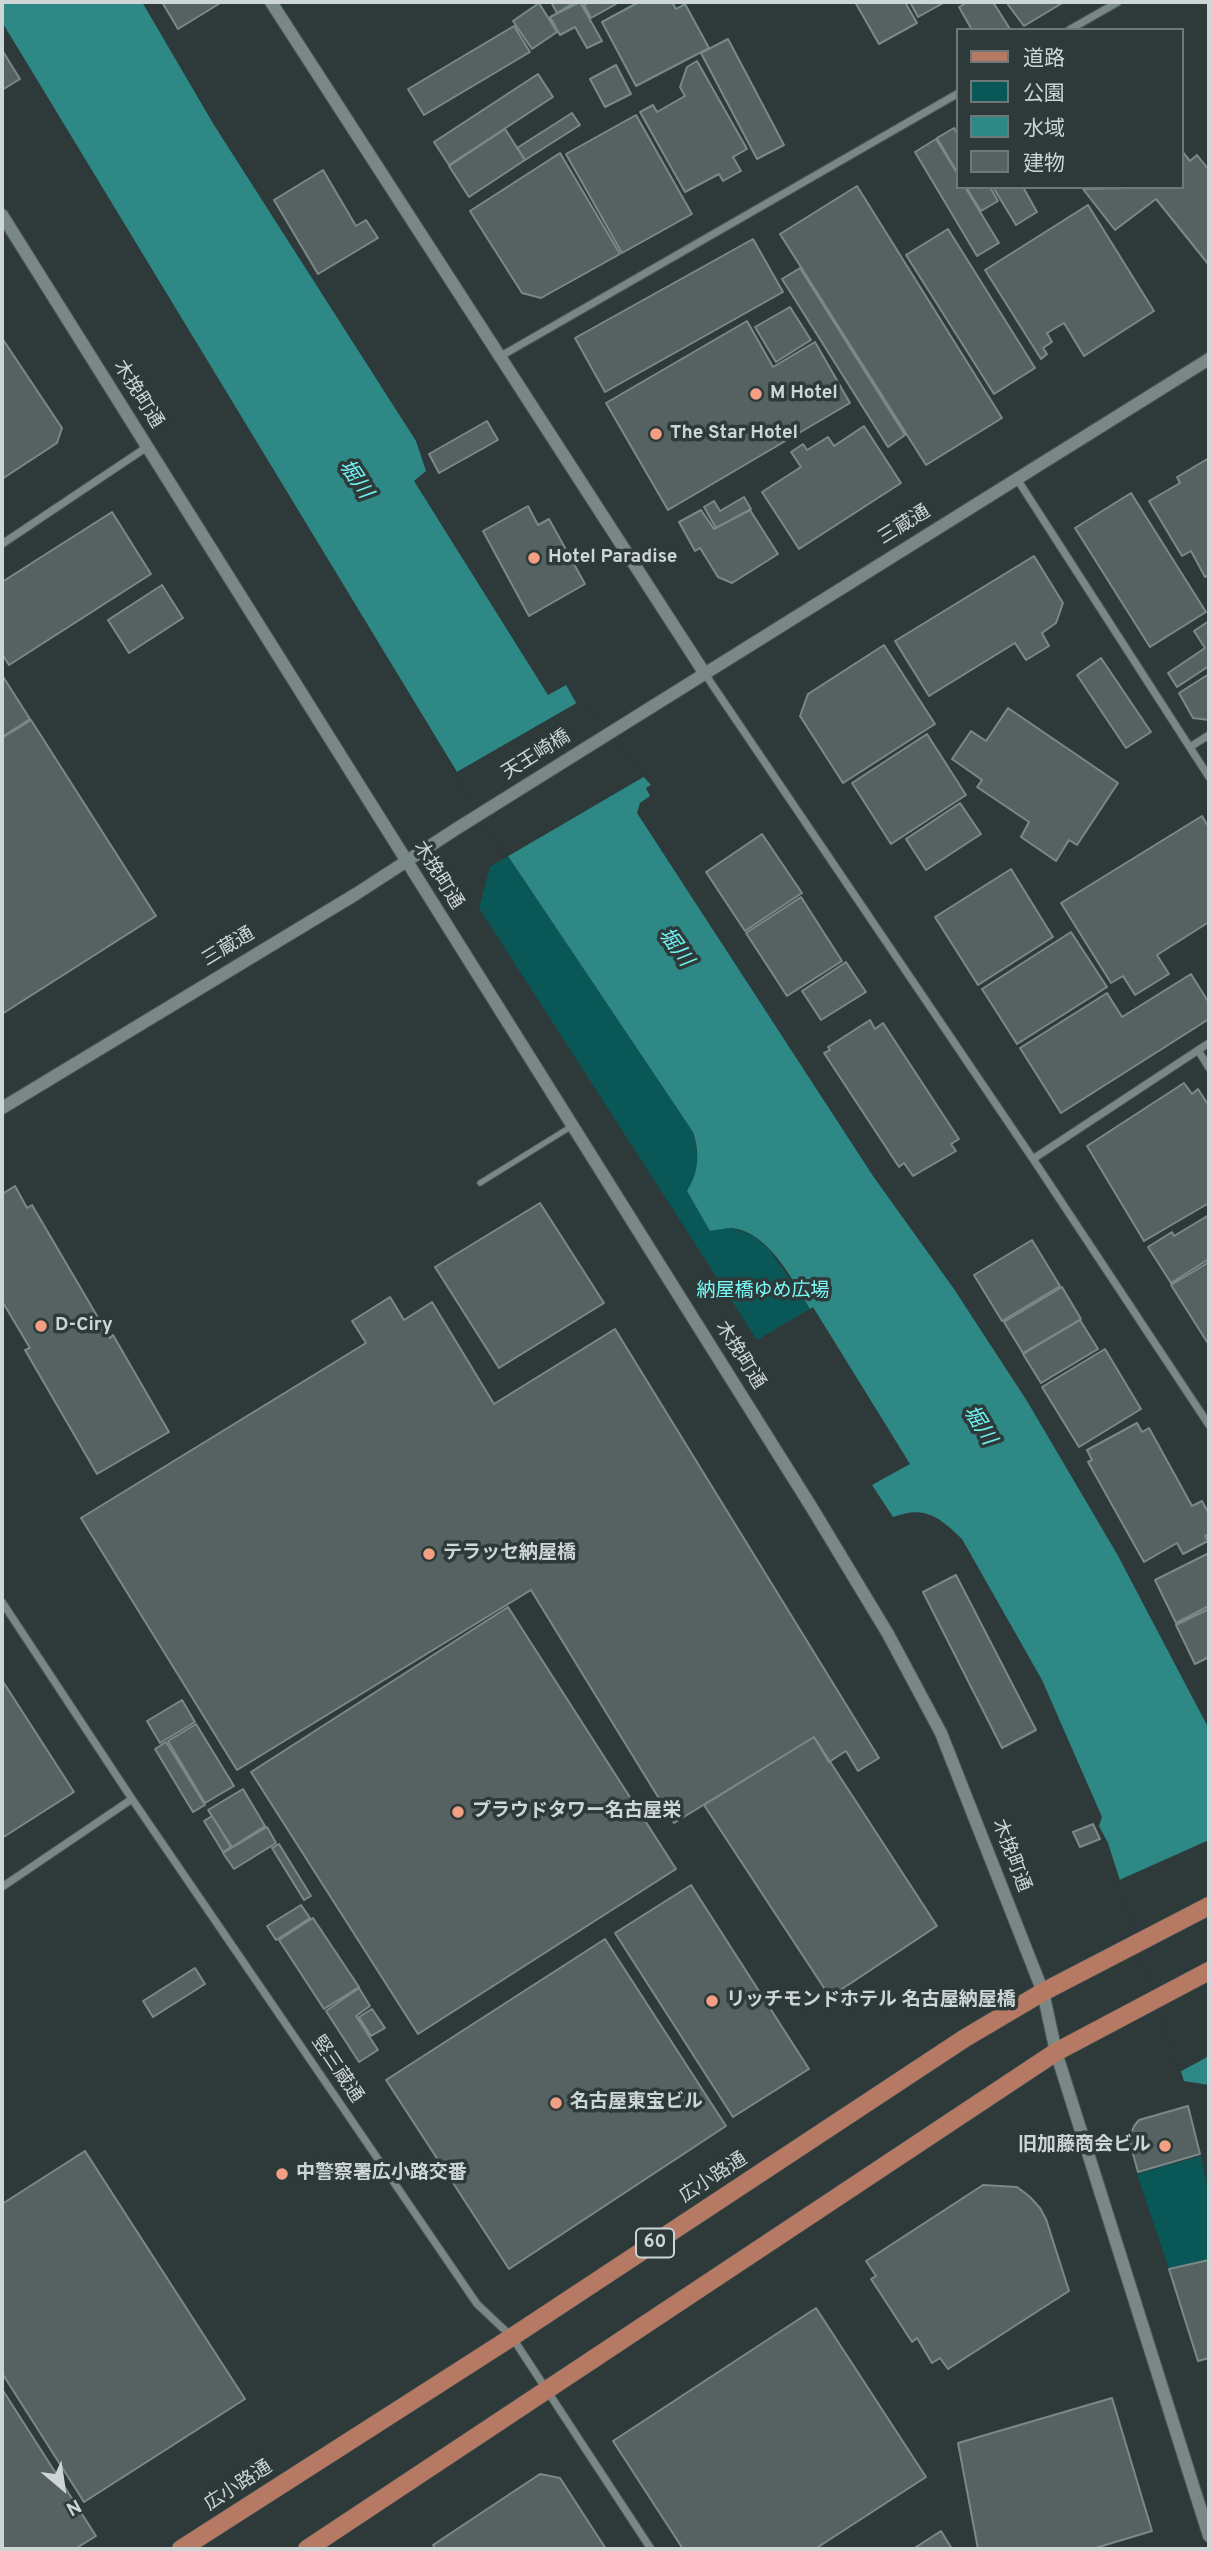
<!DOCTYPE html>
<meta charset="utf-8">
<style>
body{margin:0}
#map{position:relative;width:1211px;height:2551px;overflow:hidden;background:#2e3a3a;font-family:Overpass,"Noto Sans JP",sans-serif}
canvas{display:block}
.frame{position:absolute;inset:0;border:4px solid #ced5d5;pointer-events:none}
.legend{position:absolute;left:956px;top:28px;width:228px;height:161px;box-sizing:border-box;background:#2e3a3a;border:2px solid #6e7878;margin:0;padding:9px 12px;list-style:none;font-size:21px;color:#ced5d5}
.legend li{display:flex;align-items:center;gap:14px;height:35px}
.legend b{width:35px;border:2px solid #6e7878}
.north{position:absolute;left:28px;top:2453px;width:70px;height:70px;-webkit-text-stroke:5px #2e3a3a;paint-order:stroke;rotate:151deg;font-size:19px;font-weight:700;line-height:28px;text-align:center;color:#ced5d5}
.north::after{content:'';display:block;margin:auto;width:24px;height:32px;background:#ced5d5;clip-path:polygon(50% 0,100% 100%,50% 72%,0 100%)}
</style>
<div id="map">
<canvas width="1211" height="2551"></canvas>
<div class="frame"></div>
<ul class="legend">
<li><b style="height:9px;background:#b67a64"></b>道路</li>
<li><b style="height:19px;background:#095756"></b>公園</li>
<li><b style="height:19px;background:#2d8886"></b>水域</li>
<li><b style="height:19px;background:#556261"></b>建物</li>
</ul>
<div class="north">N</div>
</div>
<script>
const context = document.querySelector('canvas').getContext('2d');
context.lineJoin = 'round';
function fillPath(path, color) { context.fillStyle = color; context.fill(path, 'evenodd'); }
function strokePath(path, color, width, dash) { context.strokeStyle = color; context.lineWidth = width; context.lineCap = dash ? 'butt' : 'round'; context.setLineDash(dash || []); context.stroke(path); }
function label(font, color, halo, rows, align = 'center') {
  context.font = font + ' Overpass,"Noto Sans JP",sans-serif'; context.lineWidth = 7; context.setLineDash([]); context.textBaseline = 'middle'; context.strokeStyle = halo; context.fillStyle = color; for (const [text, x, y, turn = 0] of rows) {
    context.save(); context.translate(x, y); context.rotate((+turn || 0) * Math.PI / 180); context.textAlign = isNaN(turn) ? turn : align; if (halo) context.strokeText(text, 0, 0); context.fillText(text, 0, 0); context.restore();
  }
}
const green = new Path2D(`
 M508,856L693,1132L698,1159L695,1178L731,1228L752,1235L769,1249L810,1309L757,1340L479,908L490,867Z
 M1201,2156L1209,2196V2260L1169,2269L1137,2174Z`);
const water = new Path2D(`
 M2,2H142L214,125L416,441L426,471L414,481L548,695L566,685L575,701L651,785L646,788L650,796L640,803L637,813L873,1176L954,1289L1027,1401L1117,1554L1209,1729V2085L1184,2081L1108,1843L1099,1826L1102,1817L1042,1680L962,1539C939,1517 925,1505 893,1517L872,1485L910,1464L813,1307L810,1309C793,1281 769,1232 732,1228C725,1228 717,1230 710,1231L687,1191C699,1172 700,1153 693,1132L508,856L2,22Z`);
const pier = new Path2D(`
 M580,701L647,775L505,858L455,773Z
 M1209,1840V2056L1178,2073L1117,1881Z`);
const building = new Path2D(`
 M162,2H222L178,29Z
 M551,2H575L557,13Z
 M580,2L602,41L587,48L575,27L560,35L550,17Z
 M590,2H615L616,4L591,18L584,5Z
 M639,2H672L676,9L685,4L709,48L636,86L602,22Z
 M855,2H905L917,23L879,44Z
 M910,2H945L918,17Z
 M968,2H993L1010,29L972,30L959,7Z
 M1006,2H1064L1024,26Z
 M539,3L557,32L532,49L513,21Z
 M514,26L530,52L424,115L408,89Z
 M728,39L784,145L757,159L701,53Z
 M2,50L20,79L2,90Z
 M697,61L747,149L733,157L741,171L723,181L719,174L685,192L640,112L653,105L657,112L685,96L680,87L687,67Z
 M616,65L631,94L605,107L590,79Z
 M538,74L553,97L449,165L434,142Z
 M572,113L580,125L525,160L517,148Z
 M636,115L692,214L622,253L566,154Z
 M954,128L957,133V172L937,138Z
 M505,129L525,160L469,197L449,166Z
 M936,139L957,173V187H965L999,243L977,256L915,152Z
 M1181,150L1190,161L1197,155L1209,170V265L1156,199L1115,230L1083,189L1181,187Z
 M560,153L620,254L541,298L522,293L470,211Z
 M323,170L356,226L366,220L378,238L318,274L274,200Z
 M857,186L1002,418L926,465L780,234Z
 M966,187H990L998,201L981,211Z
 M993,187H1023L1037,212L1016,225Z
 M1088,205L1154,311L1084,356L1064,323L1047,333L1052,342L1043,348L1047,354L1041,359L985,270Z
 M948,229L1035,368L994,394L906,255Z
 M753,239L783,292L605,392L575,338Z
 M800,268L905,435L888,447L782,279Z
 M790,307L811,340L776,362L755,327Z
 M747,321L773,367L815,342L850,403L668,510L606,403Z
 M2,338L62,428L57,443L2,479Z
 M487,421L498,440L439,473L429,454Z
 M864,426L901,483L799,549L762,492L801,467L791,452L803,444L807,450L828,437L834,446Z
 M1209,458V575L1205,577L1191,551L1182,556L1149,501L1180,483L1177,477Z
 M1131,493L1206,612L1150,647L1075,528Z
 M744,497L751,509L716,528L704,507L714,501L720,511Z
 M528,506L538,525L549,519L585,584L529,616L483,531Z
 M701,510L714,529L750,510L778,554L732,583L718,577L700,548L695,551L679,522Z
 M112,512L151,574L9,665L2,654V582Z
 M1034,556L1063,603L1056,623L1042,633L1049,646L1026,660L1015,643L929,696L895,641Z
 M162,585L183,618L129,653L108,620Z
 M1209,621V666L1177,687L1168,673L1205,648L1194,631Z
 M884,645L935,724L843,783L800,716L808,694Z
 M1101,658L1151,732L1126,748L1077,675Z
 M1209,674V720L1193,718L1179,693Z
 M2,675L30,719L2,737Z
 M1008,708L1118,783L1077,845L1069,840L1056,861L1021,837L1029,822L977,787L982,780L952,759L971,731L986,741Z
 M31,720L156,916L2,1014V738Z
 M927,734L966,795L891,844L852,783Z
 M960,803L981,834L926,870L906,839Z
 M1202,816L1209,828V922L1157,955L1169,974L1135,995L1123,976L1111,983L1061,903Z
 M762,834L802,893L745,931L706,872Z
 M1011,869L1053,937L978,985L935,917Z
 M801,897L842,961L787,996L746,933Z
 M1071,932L1107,987L1017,1044L982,989Z
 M846,962L866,992L821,1020L802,991Z
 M1191,974L1209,1003V1019L1061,1113L1020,1048L1107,993L1122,1017Z
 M870,1020L875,1029L883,1023L959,1139L951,1144L956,1151L913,1176L904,1163L899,1167L824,1053L830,1050L828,1047Z
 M1184,1083L1192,1094L1198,1089L1209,1106V1203L1144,1241L1087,1146Z
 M15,1186L27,1208L32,1205L110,1338L113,1335L169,1432L97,1474L25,1350L30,1348L2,1301V1194Z
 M540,1203L604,1303L499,1368L435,1267Z
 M1209,1215V1259L1171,1283L1148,1247L1172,1232L1174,1236Z
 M1032,1240L1060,1286L1002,1321L974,1275Z
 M1209,1262V1345L1171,1285Z
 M1062,1287L1081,1319L1023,1353L1004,1322Z
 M390,1297L404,1320L432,1302L494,1404L615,1329L879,1758L858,1771L846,1751L829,1762L814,1737L674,1823L531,1590L237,1770L81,1518L366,1343L352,1321Z
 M1080,1320L1098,1349L1041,1383L1023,1354Z
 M1105,1349L1141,1409L1079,1447L1042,1387Z
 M1137,1423L1142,1432L1149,1428L1192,1506L1202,1501L1209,1514V1534L1205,1536L1208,1541L1183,1554L1177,1543L1144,1562L1088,1462L1092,1460L1087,1450Z
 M1209,1553V1606L1176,1623L1155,1580Z
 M956,1575L1036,1730L1002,1748L923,1592Z
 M508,1607L676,1869L418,2034L251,1772Z
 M1209,1609V1657L1195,1664L1176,1625Z
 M2,1680L74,1792L2,1838Z
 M182,1700L195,1722L160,1743L147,1721Z
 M196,1724L234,1786L205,1803L168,1741Z
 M814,1737L937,1926L830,1997L704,1805Z
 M166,1742L205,1805L193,1812L155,1749Z
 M243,1789L265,1826L232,1847L208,1810Z
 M212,1816L231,1847L223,1852L204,1821Z
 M1093,1824L1100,1839L1080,1847L1073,1832Z
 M267,1827L276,1843L234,1869L223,1853Z
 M279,1844L311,1896L304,1900L272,1848Z
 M691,1885L809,2069L733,2117L615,1933Z
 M301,1905L310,1918L276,1940L267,1926Z
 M313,1918L359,1987L324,2009L279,1940Z
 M605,1939L726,2126L509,2269L386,2080Z
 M195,1968L205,1984L153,2017L143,2001Z
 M359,1988L370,2006L356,2016L378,2050L359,2062L326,2011Z
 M372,2009L385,2028L371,2036L359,2017Z
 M1188,2106L1200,2154L1138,2172L1129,2139L1134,2126L1139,2120Z
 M85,2151L245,2399L84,2502L2,2373V2204Z
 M983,2185L1017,2187L1029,2196L1040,2208L1046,2219L1069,2291L948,2369L940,2358L932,2363L917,2338L912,2342L871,2279L876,2276L866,2261Z
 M1209,2260V2358L1198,2361L1169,2269Z
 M816,2308L926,2477L815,2549H683L613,2441Z
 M2,2389L96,2536L75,2549H2Z
 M1112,2398L1152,2531L1092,2549H978L958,2443Z
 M540,2474L560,2478L606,2549H436L433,2545Z
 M941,2531L952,2549H913Z`);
const service = new Path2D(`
 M480,1183L572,1126`);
const minor = new Path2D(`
 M1069,30L1118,2
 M501,356L957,94
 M1017,479L1209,777
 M2,544L147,447
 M705,674L1033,1159L1209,1425
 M1190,747L1209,735
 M1198,1050L1209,1068
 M1033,1159L1209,1043
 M2,1602L132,1799L477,2304L512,2337L651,2549
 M2,1887L132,1799`);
const tertiary = new Path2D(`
 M271,2L705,674
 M2,215L812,1508L888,1634L941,1733L1043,1992L1056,2052L1209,2536
 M2,1108L356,894L456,829L1209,359`);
const primary = new Path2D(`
 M181,2549L512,2337L965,2038L1043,1992L1209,1906
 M307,2549L1056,2052L1209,1971`);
const markers = [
 [756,394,7,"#f39f83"],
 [656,434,7,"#f39f83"],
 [534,558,7,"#f39f83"],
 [41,1326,7,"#f39f83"],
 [429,1554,7,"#f39f83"],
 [458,1812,7,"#f39f83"],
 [712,2001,7,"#f39f83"],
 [556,2103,7,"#f39f83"],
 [1165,2146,7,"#f39f83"],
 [282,2174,7,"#f39f83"]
];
const shields = [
 [655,2243,38]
];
const shieldNames = [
 ["60",655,2243]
];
const poiNames = [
 ["M Hotel",770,394],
 ["The Star Hotel",670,434],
 ["Hotel Paradise",548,558],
 ["D-Ciry",55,1326],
 ["テラッセ納屋橋",443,1554],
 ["プラウドタワー名古屋栄",472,1812],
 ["リッチモンドホテル 名古屋納屋橋",726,2001],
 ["名古屋東宝ビル",570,2103],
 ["旧加藤商会ビル",1151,2146,"right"],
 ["中警察署広小路交番",296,2174]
];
const streetNames = [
 ["木挽町通",137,395,58],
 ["三蔵通",905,526,-32],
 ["天王崎橋",537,756,-32],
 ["木挽町通",437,876,58],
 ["三蔵通",229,948,-31],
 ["木挽町通",739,1356,58],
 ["木挽町通",1010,1856,69],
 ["竪三蔵通",336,2070,56],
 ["広小路通",714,2179,-33],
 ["広小路通",239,2487,-33]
];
const parkNames = [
 ["納屋橋ゆめ広場",763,1292]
];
const waterNames = [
 ["堀川",354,480,56],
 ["堀川",674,948,54],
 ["堀川",978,1426,58]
];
fillPath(green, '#095756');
fillPath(water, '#2d8886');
fillPath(pier, '#2e3a3a');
fillPath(building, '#556261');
strokePath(building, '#7a8888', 2);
strokePath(service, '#4d5757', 7);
strokePath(minor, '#4d5757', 9);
strokePath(tertiary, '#4d5757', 14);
strokePath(primary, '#4d5757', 19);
strokePath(service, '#7a8787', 5);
strokePath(minor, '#7a8787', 7);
strokePath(tertiary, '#7a8787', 12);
strokePath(primary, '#b67a64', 18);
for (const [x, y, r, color] of markers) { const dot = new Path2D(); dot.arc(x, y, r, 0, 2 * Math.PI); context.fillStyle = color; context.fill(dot); strokePath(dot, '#2e3a3a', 2.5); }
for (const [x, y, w] of shields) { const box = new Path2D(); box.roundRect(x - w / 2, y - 14.5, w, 29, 5); context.fillStyle = '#2e3a3a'; context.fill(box); strokePath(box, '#ced5d5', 2); }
label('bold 18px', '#ced5d5', null, shieldNames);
label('bold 19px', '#ced5d5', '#2e3a3a', poiNames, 'left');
label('19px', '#ced5d5', '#2e3a3a', streetNames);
label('19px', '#7afaf7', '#2e3a3a', parkNames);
label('italic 21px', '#71f1ee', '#2e3a3a', waterNames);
</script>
